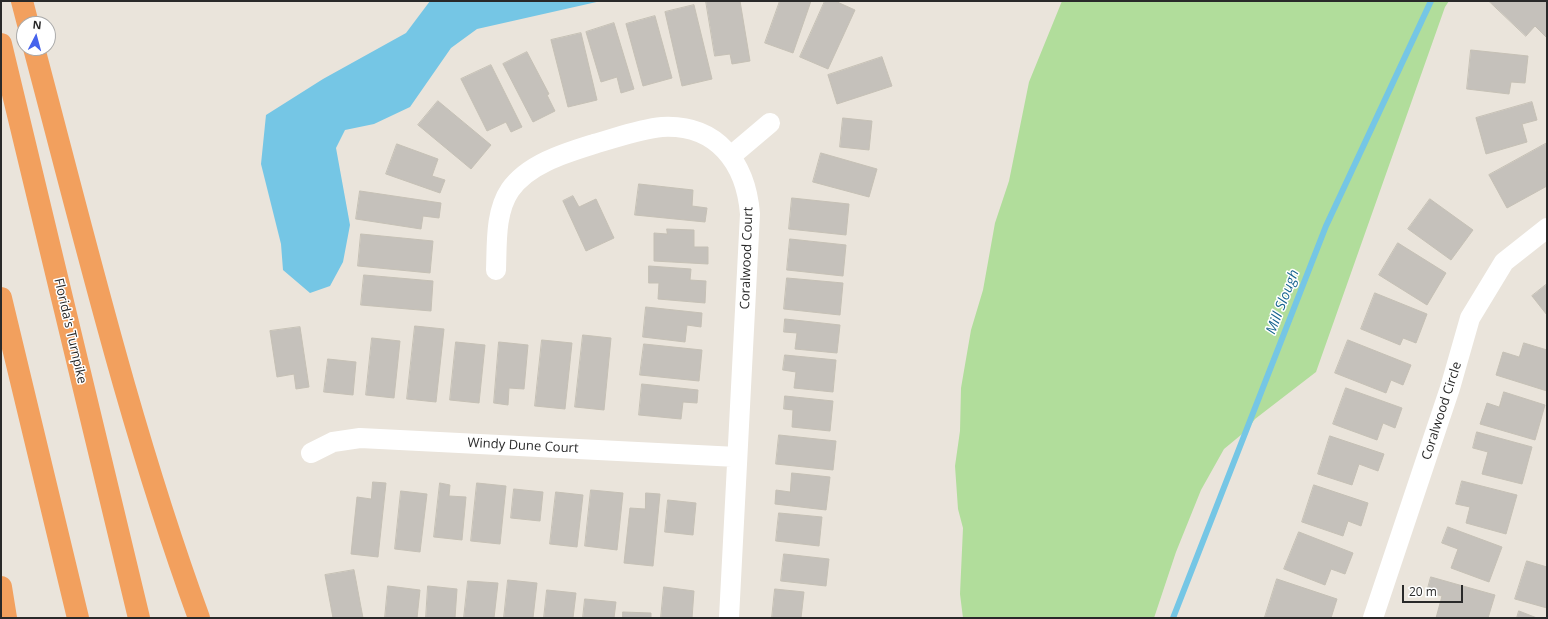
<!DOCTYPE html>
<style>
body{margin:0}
#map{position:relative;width:1548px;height:619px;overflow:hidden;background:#eae4db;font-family:"Open Sans",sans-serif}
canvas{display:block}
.frame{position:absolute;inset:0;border:2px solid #292929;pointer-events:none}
.north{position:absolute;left:16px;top:16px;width:40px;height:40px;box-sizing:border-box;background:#fff;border:1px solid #a9a9a9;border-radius:50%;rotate:6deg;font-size:11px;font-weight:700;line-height:16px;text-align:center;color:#292929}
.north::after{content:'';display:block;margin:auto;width:14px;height:18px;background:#4663ec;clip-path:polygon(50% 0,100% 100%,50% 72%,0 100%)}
.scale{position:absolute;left:1402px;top:585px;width:61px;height:18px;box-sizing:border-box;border:2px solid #292929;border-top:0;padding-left:5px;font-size:12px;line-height:14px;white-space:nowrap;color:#292929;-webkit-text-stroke:3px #fff;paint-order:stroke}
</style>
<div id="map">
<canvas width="1548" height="619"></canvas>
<div class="frame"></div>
<div class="north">N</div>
<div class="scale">20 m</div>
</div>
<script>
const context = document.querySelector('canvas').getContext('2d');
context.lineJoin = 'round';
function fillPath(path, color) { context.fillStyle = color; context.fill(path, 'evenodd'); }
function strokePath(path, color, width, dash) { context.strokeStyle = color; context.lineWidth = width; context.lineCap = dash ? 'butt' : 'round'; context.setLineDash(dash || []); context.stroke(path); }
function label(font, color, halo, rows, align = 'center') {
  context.font = font + ' "Open Sans",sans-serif'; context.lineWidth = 3; context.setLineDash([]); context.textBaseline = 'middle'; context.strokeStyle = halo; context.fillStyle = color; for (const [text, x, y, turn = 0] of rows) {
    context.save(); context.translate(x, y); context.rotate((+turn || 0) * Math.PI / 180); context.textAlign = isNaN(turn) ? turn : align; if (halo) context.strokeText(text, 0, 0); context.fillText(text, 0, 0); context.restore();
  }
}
const green = new Path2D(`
 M1062,1H1449L1445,7L1316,372L1255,419L1247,430L1224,449L1201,490L1176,552L1154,618H963L960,594L963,528L958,509L955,466L960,431L961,388L971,330L983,290L995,223L1009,181L1029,82Z`);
const water = new Path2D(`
 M430,1H601L477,29L451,48L410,107L374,124L345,130L336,148L350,225L343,262L330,286L310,293L283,270L281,244L261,164L266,115L323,79L406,33Z`);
const stream = new Path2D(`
 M1173,618L1326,226L1431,1`);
const building = new Path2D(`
 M706,1H740L750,61L732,64L730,54L715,56Z
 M780,1H811L793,53L765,43Z
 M825,1H835L855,10L828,69L800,57Z
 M1489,1H1547V38L1535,26L1526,36Z
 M694,5L712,79L682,86L665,12Z
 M655,16L672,78L643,86L626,24Z
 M614,23L634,89L621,93L617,77L601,82L586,32Z
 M581,33L597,100L568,107L551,40Z
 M1471,50L1528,56L1525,83L1511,82L1509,94L1467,89Z
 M527,52L549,94L547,95L555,111L533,122L503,64Z
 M882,57L892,86L837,104L828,75Z
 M491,65L522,127L511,132L506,122L487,131L461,79Z
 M438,101L491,145L471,169L418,125Z
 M1532,102L1537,120L1522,124L1527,142L1486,154L1476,118Z
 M843,118L872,121L869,150L840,147Z
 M1547,143V169L1545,170L1547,174V186L1507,208L1489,175Z
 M397,144L438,159L432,176L445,180L440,193L386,174Z
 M821,153L877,169L869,197L813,182Z
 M639,184L693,190L692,206L707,208L705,222L635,215Z
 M360,191L441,203L439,218L423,216L421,229L356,219Z
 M573,196L579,207L596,199L614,238L586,251L563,201Z
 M792,198L849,204L846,235L789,229Z
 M1430,199L1473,230L1451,260L1408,229Z
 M667,229L694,230V247H708V264L654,261V233L667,234Z
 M361,234L433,241L430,273L358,266Z
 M790,239L846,245L843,276L787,270Z
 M1398,243L1446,273L1427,305L1379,275Z
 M649,266L691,269L690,280L706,281L705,303L658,299L659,283H649Z
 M364,275L433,281L431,311L361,305Z
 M787,278L843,283L840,315L784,309Z
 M1547,284V315L1532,296Z
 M1375,293L1427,314L1416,343L1403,338L1400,345L1361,329Z
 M646,307L702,313L701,327L687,325L685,342L643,337Z
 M785,319L840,325L837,353L795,349L797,333L784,332Z
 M415,326L444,329L436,402L407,399Z
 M300,327L309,387L296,389L294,374L277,377L270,331Z
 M583,335L611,338L604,410L575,407Z
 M372,338L400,341L394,398L366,395Z
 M542,340L572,343L565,409L535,406Z
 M1348,340L1411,365L1403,385L1391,380L1386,393L1335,373Z
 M456,342L485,345L479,403L450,400Z
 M499,342L528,345L524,389L509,388L508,405L494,403Z
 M1524,343L1547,350V391L1496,375L1503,352L1519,357Z
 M644,344L702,350L699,381L640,375Z
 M785,355L836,360L833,392L794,388L796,372L783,370Z
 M328,359L356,362L353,395L324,392Z
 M642,384L698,390L697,403L683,402L681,419L639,415Z
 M1346,388L1402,408L1395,428L1383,423L1377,440L1333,424Z
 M1504,392L1545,405L1535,440L1480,424L1487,403L1499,407Z
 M785,396L833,401L830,431L792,427L793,410L784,409Z
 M1477,432L1532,447L1522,484L1482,474L1488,452L1473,448Z
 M779,435L836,441L833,470L776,464Z
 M1330,436L1384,454L1378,471L1359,464L1352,485L1318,474Z
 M792,473L830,477L826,510L775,504L776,490L790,492Z
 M1462,481L1517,495L1506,534L1466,523L1470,507L1456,504Z
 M373,482L386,483L378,557L351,554L357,497L371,499Z
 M440,483L450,485L449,496L466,497L462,540L434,537Z
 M477,483L506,486L500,544L471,541Z
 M1314,485L1368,503L1361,526L1348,521L1343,536L1302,522Z
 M514,489L543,492L540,521L511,518Z
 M591,490L623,493L617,550L585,546Z
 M401,491L427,494L420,552L395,549Z
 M556,492L583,495L577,547L550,544Z
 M646,493L660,494L653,566L624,563L630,508L645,509Z
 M668,500L696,503L693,535L665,532Z
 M779,513L822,517L819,546L776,541Z
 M1448,527L1502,547L1489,582L1451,568L1458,549L1442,543Z
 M1299,532L1353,553L1345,574L1331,569L1325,585L1284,569Z
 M784,554L829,559L826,586L781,581Z
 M1527,561L1547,567V608L1515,599Z
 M354,570L363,618H333L325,575Z
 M1431,577L1495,595L1488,618H1436L1442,596L1427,592Z
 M1277,579L1337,599L1331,618L1265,617Z
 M508,580L537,583L533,618H504Z
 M468,581L498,583L494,618H464Z
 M388,586L420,590L417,618H385Z
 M428,586L457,589L455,618H426Z
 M664,587L694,591L692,618H661Z
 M775,589L804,592L801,618H772Z
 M547,590L576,593L573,618H544Z
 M585,599L616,602L614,618H583Z
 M1519,611L1537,618H1517Z
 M623,612L651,613V618H623Z`);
const minor = new Path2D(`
 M731,156L770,123
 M496,270C497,244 495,212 510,190C528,164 565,153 594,144C616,138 639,129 662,127C717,124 746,163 750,214L729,618
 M311,453L333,442L360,438L737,457
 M1373,618L1450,388L1470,318L1504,262L1547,228`);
const highway = new Path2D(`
 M22,1L28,24
 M1,44L139,618
 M34,48C85,240 131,432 199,618
 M1,298L78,618
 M1,587L6,618`);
const streetNames = [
 ["Coralwood Court",747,258,-88],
 ["Florida's Turnpike",70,331,77],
 ["Coralwood Circle",1442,411,-72],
 ["Windy Dune Court",523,446,3]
];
const waterNames = [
 ["Mill Slough",1283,302,-69]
];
fillPath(green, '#b1dd9b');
fillPath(water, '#75c6e5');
strokePath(stream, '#75c6e5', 6);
fillPath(building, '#c5c1bb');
strokePath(building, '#c5c0b5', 1);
strokePath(minor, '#fff', 20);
strokePath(highway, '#f2a05e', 22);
label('13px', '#292929', '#fff', streetNames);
label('italic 14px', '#17648f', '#fff', waterNames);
</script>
